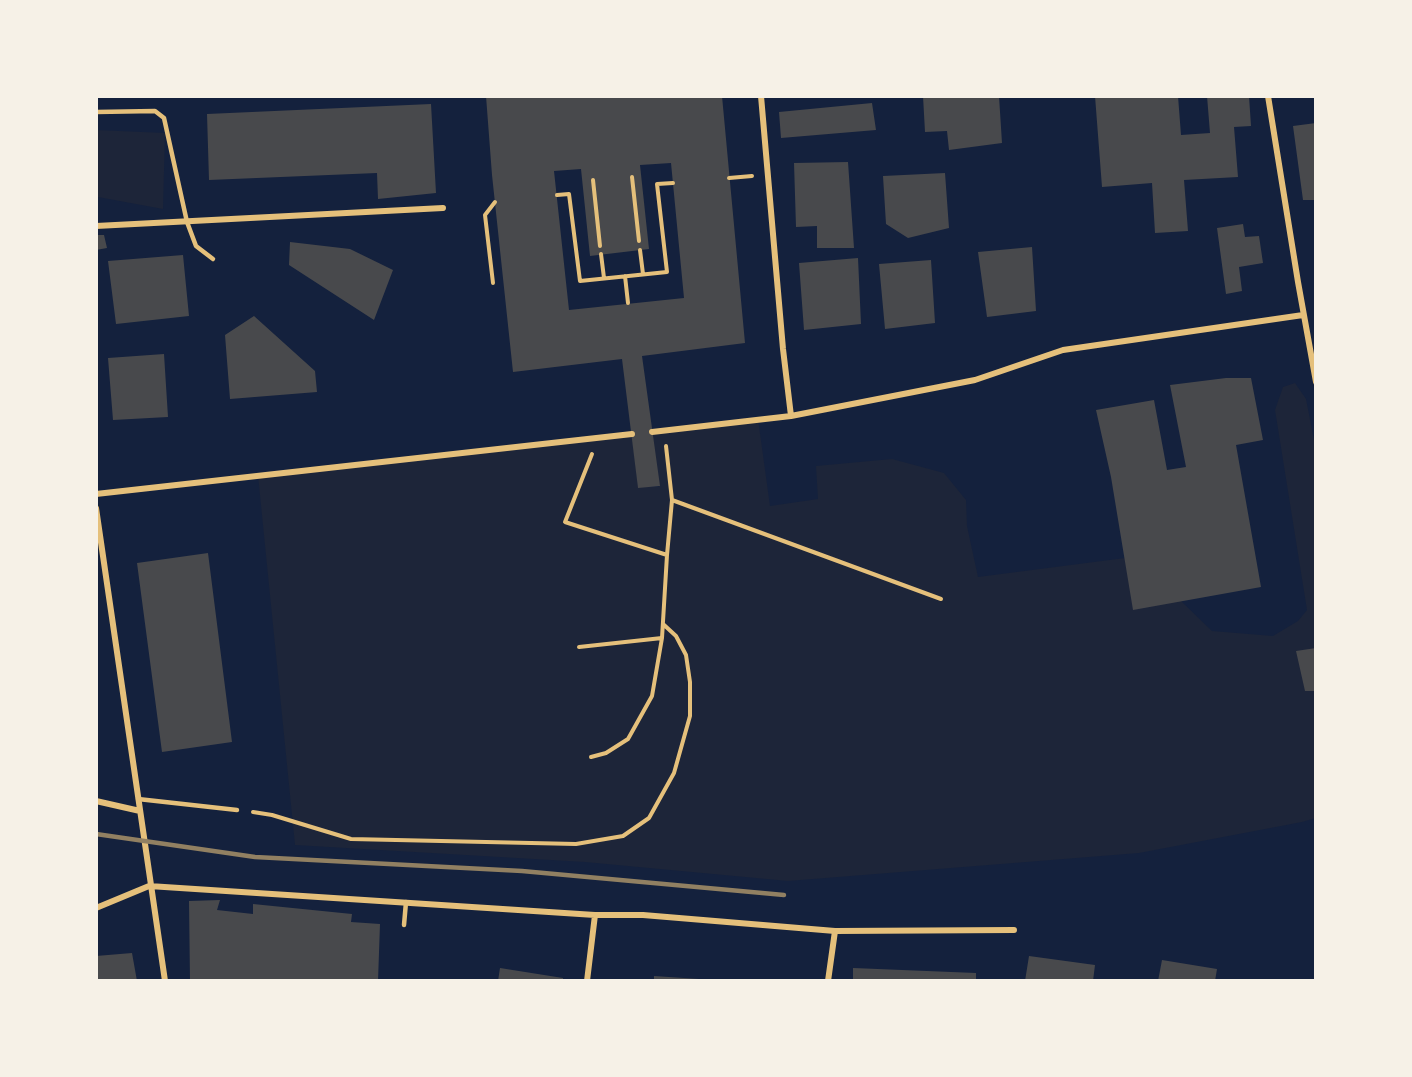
<!DOCTYPE html>
<style>
body{margin:0}
#map{position:relative;width:1412px;height:1077px;overflow:hidden;background:#14213d;font-family:"Archivo Narrow",sans-serif}
canvas{display:block}
.frame{position:absolute;inset:0;border:98px solid #f6f1e7;pointer-events:none}
</style>
<div id="map">
<canvas width="1412" height="1077"></canvas>
<div class="frame"></div>
</div>
<script>
const context = document.querySelector('canvas').getContext('2d');
context.lineJoin = 'round';
function fillPath(path, color) { context.fillStyle = color; context.fill(path, 'evenodd'); }
function strokePath(path, color, width, dash) { context.strokeStyle = color; context.lineWidth = width; context.lineCap = dash ? 'butt' : 'round'; context.setLineDash(dash || []); context.stroke(path); }
const green = new Path2D(`
 M96,130L165,133L163,209L98,197L96,179Z
 M1295,383L1306,399L1316,450V818L1302,822L1139,853L788,881L585,862L295,845L258,475L632,434L638,487H659L652,432L758,419L770,506L818,499L816,466L892,459L944,473L966,500L967,526L978,577L1125,558L1181,601L1212,631L1273,636L1298,621L1307,610L1275,410L1283,387Z`);
const building = new Path2D(`
 M486,96H722L745,343L642,356L660,486L638,488L622,359L513,372L492,175ZM671,163L684,298L569,310L554,171L581,169L590,256L649,249L640,165Z
 M923,96H999L1002,143L949,150L947,131L925,132Z
 M1095,96H1178L1181,135L1210,133L1207,96H1249L1251,126L1234,127L1238,177L1184,180L1188,231L1155,233L1152,183L1102,187Z
 M872,103L876,130L781,138L779,112Z
 M431,104L436,193L378,199L377,173L209,180L207,114Z
 M1316,123V200H1303L1293,126Z
 M848,162L854,248H817V226L796,227L794,163Z
 M945,173L949,228L908,238L886,224L883,176Z
 M1243,224L1245,237L1259,236L1263,263L1239,267L1242,291L1226,294L1217,228Z
 M96,235H104L107,248L96,250Z
 M290,242L350,249L393,270L374,320L289,265Z
 M1032,247L1036,311L987,317L978,252Z
 M183,255L189,316L116,324L108,261Z
 M858,258L861,324L804,330L799,263Z
 M931,260L935,323L885,329L879,264Z
 M254,316L315,371L317,392L230,399L225,335Z
 M164,354L168,417L113,420L108,358Z
 M1226,378H1251L1263,440L1236,445L1261,587L1133,610L1111,477L1096,410L1154,400L1167,470L1186,467L1170,385Z
 M208,553L232,742L162,752L137,563Z
 M1316,648V691H1305L1296,651Z
 M220,900L217,910L253,914V904L352,914L351,922L380,924L378,981H190L189,901Z
 M132,953L137,981H96V956Z
 M1029,956L1095,965L1093,981H1025Z
 M1162,960L1217,969L1215,981H1158Z
 M500,968L563,978V981H498Z
 M853,968L976,973V981H853Z
 M654,976L699,979L698,981H654Z`);
const path = new Path2D(`
 M632,177L639,241
 M729,178L752,176
 M593,180L600,246
 M557,195L569,194L580,281L667,272L657,184L673,183
 M640,250L643,274
 M601,254L604,278
 M625,276L628,303
 M493,283L485,215L495,202
 M592,454L565,522L667,555
 M672,500L941,599
 M579,647L662,638
 M591,757L606,753L628,739L652,696L662,638L667,555L672,500L666,446
 M253,812L272,815L351,839L576,844L623,836L649,818L674,773L690,716V682L686,655L676,636L663,624`);
const service = new Path2D(`
 M96,112L155,111L164,118L187,222L196,246L213,259
 M138,799L237,810
 M404,925L406,902`);
const minor = new Path2D(`
 M761,96L783,349L791,416
 M1268,96L1298,282L1316,382
 M96,226L443,208
 M652,432L791,416L975,380L1063,350L1303,315
 M96,494L632,434
 M96,508L165,981
 M96,801L140,811
 M96,908L149,886L595,915H643L835,931L828,981
 M835,931L1014,930
 M587,981L595,915`);
const rail = new Path2D(`
 M96,834L255,857L522,871L784,895`);
fillPath(green, '#1d2539');
fillPath(building, '#48494c');
strokePath(path, '#e5c07b', 4);
strokePath(service, '#e5c07b', 4.5);
strokePath(minor, '#e5c07b', 6);
strokePath(rail, '#918062', 4.5);
</script>
